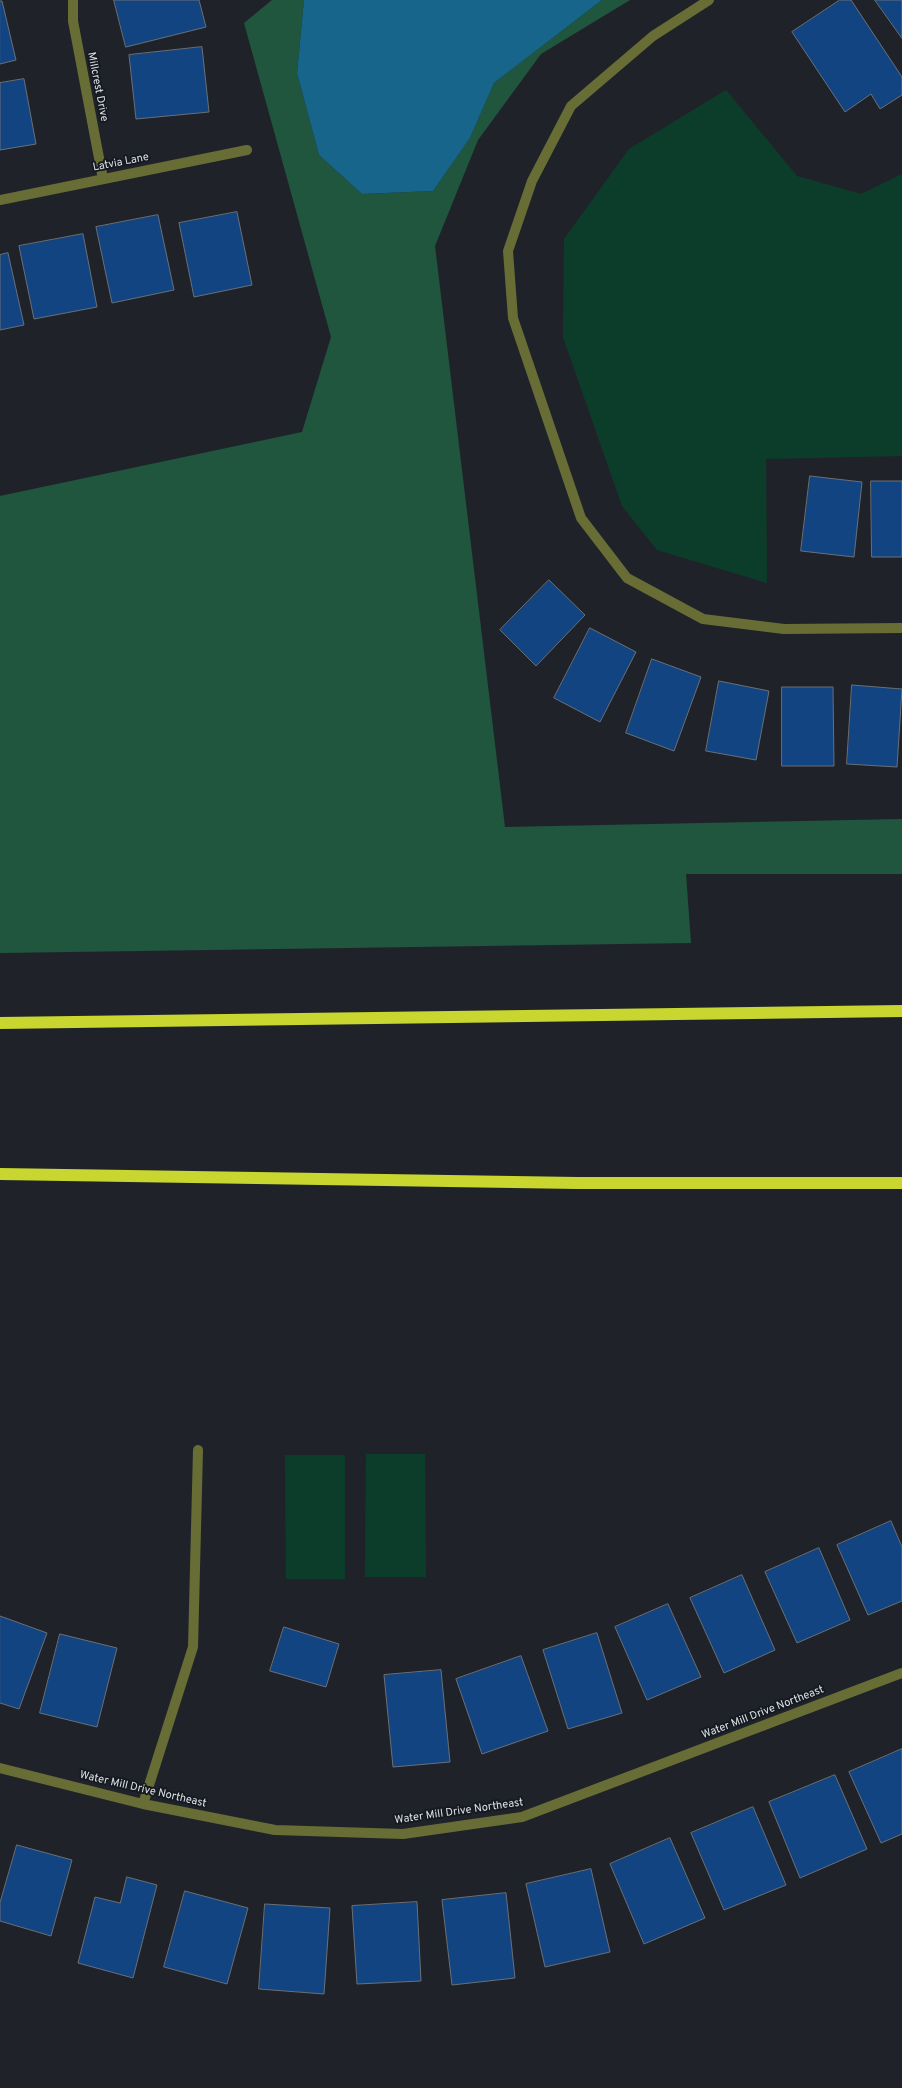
<!DOCTYPE html>
<style>
body{margin:0}
canvas{display:block;background:#1f2329}
</style>
<canvas width="902" height="2088"></canvas>
<script>
const context = document.querySelector('canvas').getContext('2d');
context.lineJoin = 'round';
function fillPath(path, color) { context.fillStyle = color; context.fill(path, 'evenodd'); }
function strokePath(path, color, width, dash) { context.strokeStyle = color; context.lineWidth = width; context.lineCap = dash ? 'butt' : 'round'; context.setLineDash(dash || []); context.stroke(path); }
function label(font, color, halo, rows, align = 'center') {
  context.font = font + ' Overpass,sans-serif'; context.lineWidth = 4; context.setLineDash([]); context.textBaseline = 'middle'; context.strokeStyle = halo; context.fillStyle = color; for (const [text, x, y, turn = 0] of rows) {
    context.save(); context.translate(x, y); context.rotate((+turn || 0) * Math.PI / 180); context.textAlign = isNaN(turn) ? turn : align; if (halo) context.strokeText(text, 0, 0); context.fillText(text, 0, 0); context.restore();
  }
}
const green = new Path2D(`
 M726,90L797,176L861,194L902,174V456L766,459L767,583L657,550L622,506L563,337L564,239L629,149Z
 M366,1454H425L426,1577H365Z
 M285,1455H345V1579H286Z`);
const forest = new Path2D(`
 M272,0H304L297,73L319,155L362,194L433,191L470,138L494,83L602,0H630L541,54L478,140L435,246L505,827L902,819V874H686L691,943L0,953V496L302,432L331,337L244,23Z`);
const water = new Path2D(`
 M304,0H602L494,83L470,138L433,191L362,194L319,155L297,73Z`);
const building = new Path2D(`
 M114,0H199L206,27L126,47Z
 M840,0H851L902,77V95L880,109L871,94L845,112L792,32Z
 M875,0H902V38Z
 M0,1H2L16,60L0,64Z
 M202,47L209,112L136,119L129,55Z
 M24,79L36,144L0,150V83Z
 M237,212L252,285L194,297L179,223Z
 M158,215L174,290L112,303L96,227Z
 M83,234L97,307L34,319L19,246Z
 M8,253L24,325L0,330V255Z
 M810,476L862,482L854,557L801,551Z
 M871,481H902V557H872Z
 M549,580L585,615L536,666L500,630Z
 M590,628L636,652L600,722L554,698Z
 M652,659L701,677L674,751L626,733Z
 M719,681L769,691L756,760L706,751Z
 M852,685L902,689L897,767L847,764Z
 M782,687H833L834,766H782Z
 M891,1521L902,1547V1601L868,1615L837,1545Z
 M819,1548L850,1620L797,1643L765,1572Z
 M742,1575L775,1650L724,1673L690,1598Z
 M668,1604L701,1677L647,1700L615,1627Z
 M0,1616L47,1633L19,1709L0,1703Z
 M284,1627L339,1644L326,1687L270,1671Z
 M597,1633L622,1713L568,1729L543,1650Z
 M60,1634L117,1648L97,1727L40,1713Z
 M521,1656L548,1731L482,1754L456,1679Z
 M441,1670L450,1762L393,1767L384,1675Z
 M902,1749V1834L881,1843L849,1772Z
 M835,1775L867,1849L800,1878L769,1802Z
 M753,1807L786,1885L724,1910L691,1833Z
 M670,1838L705,1918L644,1944L610,1864Z
 M17,1845L72,1860L51,1936L0,1921V1903Z
 M591,1869L610,1952L545,1967L526,1884Z
 M127,1877L157,1885L133,1978L78,1963L95,1897L120,1903Z
 M185,1891L248,1908L227,1984L164,1967Z
 M506,1893L515,1978L452,1985L442,1900Z
 M417,1902L421,1981L357,1984L352,1906Z
 M265,1904L330,1908L324,1994L259,1989Z`);
const minor = new Path2D(`
 M73,0V21L103,179
 M709,0L653,36L571,106L532,181L508,251L513,318L581,518L627,578L703,619L784,629L902,628
 M0,200L247,150
 M0,1768L143,1804L275,1830L403,1834L522,1817L902,1673
 M143,1804L193,1647L198,1450`);
const highway = new Path2D(`
 M0,1023L902,1011
 M0,1174L577,1183H902`);
const streetNames = [
 ["Millcrest Drive",97,87,79],
 ["Latvia Lane",121,163,-11],
 ["Water Mill Drive Northeast",763,1713,-21],
 ["Water Mill Drive Northeast",143,1790,13],
 ["Water Mill Drive Northeast",459,1812,-8]
];
fillPath(green, '#0c3d2a');
fillPath(forest, '#20563e');
fillPath(water, '#17658a');
fillPath(building, '#134482');
strokePath(building, '#696f76', 1);
strokePath(minor, '#676d35', 10);
strokePath(highway, '#c8d62f', 12);
label('11px', '#dee1e6', '#151a20', streetNames);
</script>
